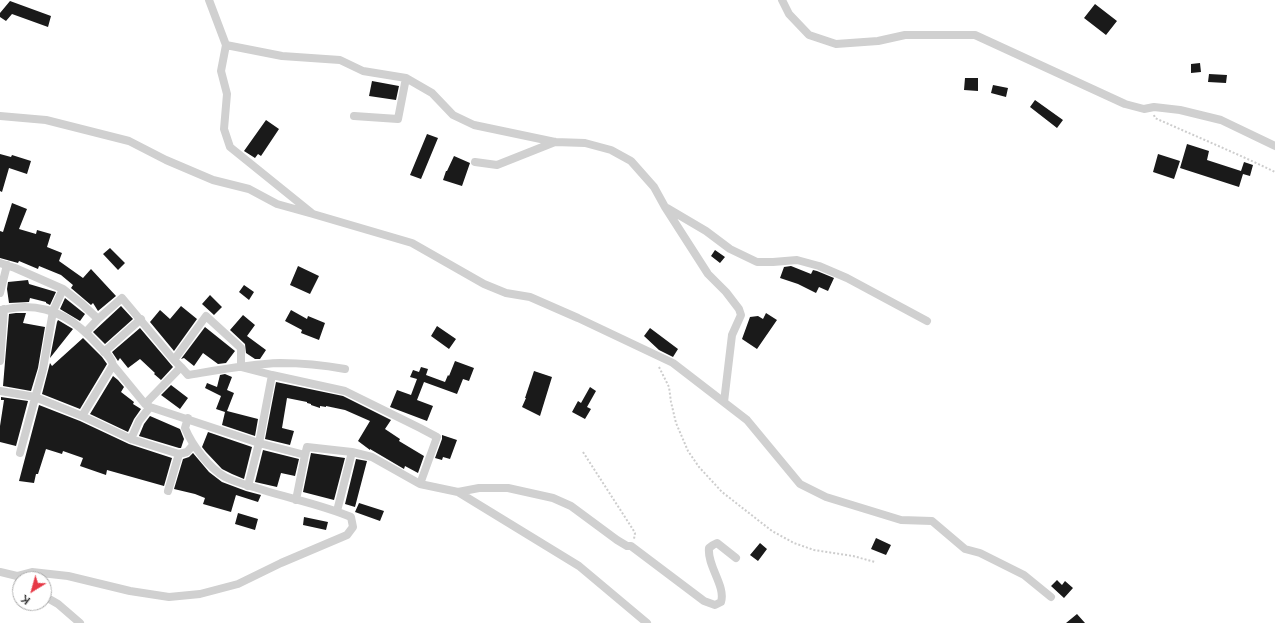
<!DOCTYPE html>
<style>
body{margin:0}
#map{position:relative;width:1275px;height:623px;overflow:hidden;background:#fff;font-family:Helvetica,sans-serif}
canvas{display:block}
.north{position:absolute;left:12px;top:571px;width:40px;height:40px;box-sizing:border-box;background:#fff;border:1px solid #adadad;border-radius:50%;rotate:217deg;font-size:11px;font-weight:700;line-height:16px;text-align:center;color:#333}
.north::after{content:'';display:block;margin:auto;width:14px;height:18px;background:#e63946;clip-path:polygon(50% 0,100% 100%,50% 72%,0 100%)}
</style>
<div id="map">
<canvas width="1275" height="623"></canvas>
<div class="north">K</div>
</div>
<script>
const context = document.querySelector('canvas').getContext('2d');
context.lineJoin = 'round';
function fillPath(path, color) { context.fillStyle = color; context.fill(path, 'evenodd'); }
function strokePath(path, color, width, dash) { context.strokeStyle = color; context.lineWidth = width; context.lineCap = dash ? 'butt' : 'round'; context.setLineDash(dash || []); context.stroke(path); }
const building = new Path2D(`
 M10,1L51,16L48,27L12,14L6,21L0,17V13Z
 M1095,4L1117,21L1106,35L1084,18Z
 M1200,63L1201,72L1191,73V64Z
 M1209,74L1227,75L1226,83L1208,82Z
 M965,78H978V91L964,90Z
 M372,81L399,86L396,100L369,96Z
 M993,85L1008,88L1006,97L991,93Z
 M1035,100L1063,120L1057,128L1030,107Z
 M266,120L279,129L261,156L258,154L255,158L244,151Z
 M427,134L438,138L421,179L410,175Z
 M1187,144L1209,151L1207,160L1241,171L1244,162L1253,165L1250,176L1243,174L1239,187L1180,168Z
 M0,154L11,157L12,155L31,161L27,174L9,168L2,192L0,191Z
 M1158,154L1180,161L1174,179L1153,172Z
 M454,156L470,163L462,186L443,180L446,171H447Z
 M12,203L27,209L19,229L36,234L37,230L51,234L47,247L62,253L59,261L83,278L91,269L116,296L98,311L93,303L91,305L71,288L73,285L61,275L39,266L38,269L19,261L18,263L0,258V231L3,232Z
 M110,248L125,263L118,270L103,254Z
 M715,250L725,257L720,263L711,256Z
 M298,266L319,276L310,294L290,285Z
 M791,266L811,274L813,270L817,271L834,278L828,291L819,287L816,293L798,284L780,278L784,267Z
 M28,280L29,284L56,292L50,305L46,303V302L30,298L29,302L9,303L7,289L8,282Z
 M244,285L254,292L249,300L239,292Z
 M210,295L222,307L214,315L202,304Z
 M65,298L85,314L80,321L60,309Z
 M121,306L133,319L105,344L93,332Z
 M181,306L197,319L174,351L150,322L160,310L170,319Z
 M291,310L307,319L308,316L325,323L319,340L301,333L302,330L285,321Z
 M16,313H26L23,323L45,327L38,368L31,391L3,386L9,314Z
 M766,313L777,320L757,349L742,339L750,317L758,316L763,319Z
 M243,315L255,325L247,336L266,350L260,359H255L246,353L245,344L230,330Z
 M58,320L73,329L50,358L57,322Z
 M437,326L456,339L449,349L431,336Z
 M205,327L235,351L226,363L218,364L203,353L194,366L184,358L181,359Z
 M140,328L173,367L161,380L154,374L155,373L140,359L128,368L120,358L118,361L112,352Z
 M650,328L678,349L673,357L659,350L644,336Z
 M83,338L102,357L107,364L80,409L42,394L50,363L52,366Z
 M455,361L474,368L469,381L463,379L457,394L424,382L417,400L433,406L427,421L390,407L397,390L411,395L417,379L410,377L413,370L419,372L421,367L428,369L426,375L445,382L448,375L449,376Z
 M534,371L552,377L540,416L522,407L526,398H525Z
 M225,374L232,377L227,390L234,393L227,411L258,419L255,436L222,425L225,412L216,409L221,396L205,388L207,383L217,387L220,375Z
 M113,376L118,380L124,387L121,392L134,402L133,404L141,409L134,419L128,432L90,414Z
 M276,382L343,396L391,420L385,429L400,439L399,441L424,456L418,473L405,466L404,469L370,449V450L358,441L370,421L345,410L326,406V407L320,406V408L311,405V404L307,403V402L287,398L282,428L294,431L290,445L265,439Z
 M171,385L188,398L180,409L161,395Z
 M590,387L596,391L587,407L591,409L585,419L572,412L578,401L581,403Z
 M1,397L28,401L16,446L0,442V426L4,400H1Z
 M39,405L80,421L129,444L172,458L164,486L107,470L106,475L80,466L83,458L63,451L62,454L46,449L38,474H36L34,483L19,481Z
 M150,416L180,429L184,439L181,448H179L139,436L144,424Z
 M208,432L252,447L244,479L232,474L222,469L206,452L202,447Z
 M442,435L457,440L450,459L443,457L442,460L435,458L442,439Z
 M263,450L299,459L295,476L281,473L277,487L255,482Z
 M193,453L209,472L222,482L246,491L261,495L258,502L236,495L231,512L203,504L205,498L195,494L174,489L183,459L189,457Z
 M311,453L345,458L334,500L303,492Z
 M356,459L367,461L355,507L345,504Z
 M359,503L384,511L380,521L355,512Z
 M238,513L258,519L255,530L235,524Z
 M304,517L328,522L326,530L303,525Z
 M876,538L891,545L886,555L871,549Z
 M760,543L767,549L758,561L750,555Z
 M1057,580L1062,585L1065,581L1073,588L1064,598L1051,586Z
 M1077,614L1085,623H1066Z`);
const path = new Path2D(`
 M1154,115L1155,118C1195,136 1236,153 1275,172
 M659,367L669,387L671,402L676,423L688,451L699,467L722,492L772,531L794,543L814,550L853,556L875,562
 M583,452L632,528L635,533L634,539`);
const street = new Path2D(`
 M209,0L226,45L282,56L340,60L363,71L406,78L432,93L453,115L474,125L555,142L585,143L611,150L631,161L654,187L665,207L708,274L726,292L739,309L741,315L732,335L724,402
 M782,0L789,14L809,35L836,44L878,41L905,35H975L1125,104L1144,109L1154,107L1180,110L1221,120L1275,146
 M0,116L46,120L129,141L166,160L213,180L249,189L277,204L313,214L230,147L224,129L227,94L221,71L226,45
 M354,116L398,119L406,78
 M475,162L497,165L555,142
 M667,208L706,231L730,249L757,262H773L797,260L819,266L847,278L927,321
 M313,214L412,243L484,284L506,293L530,297L578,318L673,363L747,420L800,484L826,497L901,520L932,521L965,549L980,553L1024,575L1051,597
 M0,263L15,268L63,289L82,304L98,319L86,332
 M0,293L7,265
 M0,310C8,309 16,307 25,307C55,307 77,322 97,344C102,350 112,357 113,365L145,404L150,407L259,443L305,455L307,447L352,452L372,457L420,484L458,492L579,566L647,623
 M98,319L122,298L174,360
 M104,352L141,319
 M0,361L4,309
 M181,367L174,360L206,316L241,348V367L272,375L259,443L248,486
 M272,375L345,391L420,428L437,437L420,484
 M0,391L35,397L82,416L131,439L179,454L187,452L193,445
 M145,404L181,367L188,375C218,370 249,364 280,363C302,363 323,365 345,369
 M82,416L113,365
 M131,439L139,421L150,407
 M20,453L43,369L53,311L63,289
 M168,491L179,454
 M458,492L479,488H508L553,498L571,506L617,540L627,546H631L704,601L715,605L721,602C726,586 707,566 709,548L713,545L717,543L736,558
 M296,500L305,455
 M337,511L352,452
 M0,572L17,576
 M20,581L17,576L32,572L68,576L130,591L169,597L200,594L238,584L281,563L347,535L353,527L351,517C323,505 292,499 263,490C251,486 237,483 225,477C209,468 192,445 185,428L188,418
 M44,596L58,604L80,623`);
fillPath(building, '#1a1a1a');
strokePath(path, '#cdcdcd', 2, [2, 2]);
strokePath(street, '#d0d0d0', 8);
</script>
